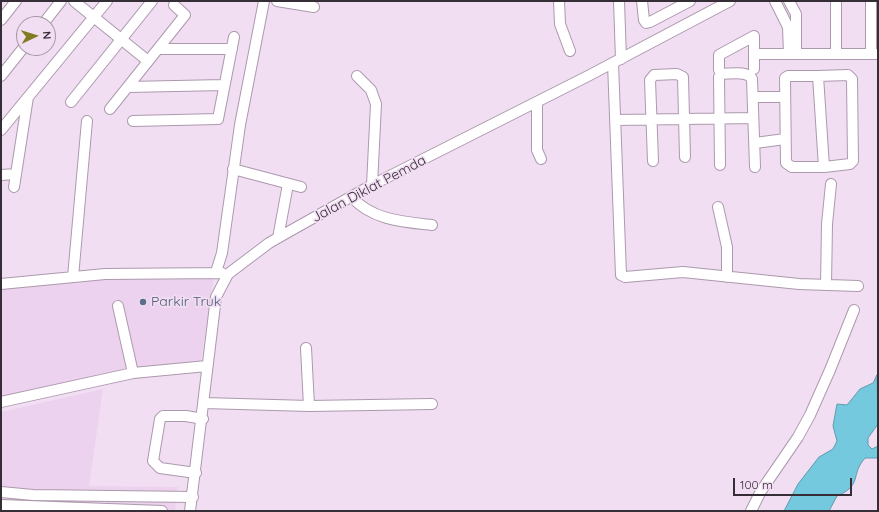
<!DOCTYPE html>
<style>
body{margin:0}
#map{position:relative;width:879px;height:512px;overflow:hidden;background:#f2def3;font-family:Quicksand,sans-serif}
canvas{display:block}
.frame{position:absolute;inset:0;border:2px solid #362e36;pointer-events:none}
.north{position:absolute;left:16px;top:16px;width:40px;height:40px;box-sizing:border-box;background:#f2def3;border:1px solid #a798a7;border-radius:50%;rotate:86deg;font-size:11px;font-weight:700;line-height:16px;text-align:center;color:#362e36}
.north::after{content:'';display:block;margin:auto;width:14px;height:18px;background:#817b21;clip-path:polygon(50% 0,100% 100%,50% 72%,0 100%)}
.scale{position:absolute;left:733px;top:478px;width:119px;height:18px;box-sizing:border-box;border:2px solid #362e36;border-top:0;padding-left:5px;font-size:12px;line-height:14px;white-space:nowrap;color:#362e36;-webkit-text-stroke:3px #f2def3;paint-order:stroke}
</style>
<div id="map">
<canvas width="879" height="512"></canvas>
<div class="frame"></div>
<div class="north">N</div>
<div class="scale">100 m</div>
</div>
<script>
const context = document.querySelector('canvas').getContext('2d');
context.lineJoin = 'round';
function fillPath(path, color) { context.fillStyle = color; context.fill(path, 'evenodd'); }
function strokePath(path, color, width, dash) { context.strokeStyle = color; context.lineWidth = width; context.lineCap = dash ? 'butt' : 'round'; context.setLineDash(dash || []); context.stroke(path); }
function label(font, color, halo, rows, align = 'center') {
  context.font = font + ' Quicksand,sans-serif'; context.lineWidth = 3.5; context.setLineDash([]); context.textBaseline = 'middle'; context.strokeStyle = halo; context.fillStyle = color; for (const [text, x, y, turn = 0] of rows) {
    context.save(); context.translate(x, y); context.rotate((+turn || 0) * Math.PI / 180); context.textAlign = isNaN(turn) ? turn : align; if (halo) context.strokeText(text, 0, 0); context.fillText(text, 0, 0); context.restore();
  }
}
const built = new Path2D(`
 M214,277L200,366L1,407V286L105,279Z
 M103,389L89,486L178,487L175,511H1V412Z`);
const water = new Path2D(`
 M877,375L878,424L868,438V445L872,449L878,446V458H865C850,475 863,485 837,496L829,511H784L798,484L819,457L833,449L837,441L833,426L837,404L847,405L860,389L873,383Z`);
const minor = new Path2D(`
 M74,1L148,61
 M277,1L314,7
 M559,1L560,24L570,51
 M619,1L621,59
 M642,1L644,20L646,23L650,22L690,1
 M775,1L788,27L789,54
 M789,1L796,14V54
 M836,1V54
 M871,1V54
 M1,20L16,1
 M43,24L61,1
 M158,49H232
 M754,54H878
 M613,63L621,275L625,277L683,272L799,284L858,286
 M719,70V55L754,36V69
 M1,76L24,47
 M357,76L371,90L376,104L372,185
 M788,76H818L824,167H792L786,163L785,78Z
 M818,76L848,75L852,79L853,161L850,164L824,167
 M128,87L224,85
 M753,97H784
 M71,102L152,1
 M537,102V150L541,159
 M110,109L185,15L174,5
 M615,120L753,118
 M133,121L218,119L234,37
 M1,130L107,1
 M755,143L785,139
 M653,161L650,80L654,75L677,74L683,77L685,157
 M720,165L719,77L721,74C731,74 747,70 752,79L755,167
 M233,169L301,187
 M1,175L16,174
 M14,187L28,97
 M352,197C371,220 405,222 432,225
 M718,207L727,247V277
 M278,238L288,184
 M216,272L222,253L240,125L264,1
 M73,277L87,121
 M1,284L105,274L222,273
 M826,285L827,224L831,184
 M118,306L133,373
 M306,348L309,406
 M1,402L133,373L207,366
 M204,403L309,406L432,404
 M196,473L160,468L153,461L160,419L163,416H186L203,419
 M1,492L33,495L193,497
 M1,505L162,511
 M190,511L216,297L228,274L269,243L290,231L372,185L588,76L730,1
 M751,511L761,491L798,437L810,415L830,370L854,310`);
const markers = [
 [143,302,4,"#5c6f8a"]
];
const streetNames = [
 ["Jalan Diklat Pemda",369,189,-28]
];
const serviceNames = [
 ["Parkir Truk",151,302]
];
fillPath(built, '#ecd2ee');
fillPath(water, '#74c9de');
strokePath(water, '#619aac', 1);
strokePath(minor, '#ac99ad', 12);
strokePath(minor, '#fff', 10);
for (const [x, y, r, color] of markers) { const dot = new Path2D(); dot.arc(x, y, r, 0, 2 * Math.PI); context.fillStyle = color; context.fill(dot); strokePath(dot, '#f2def3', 1.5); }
label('14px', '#362e36', '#f2def3', streetNames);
label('14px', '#4e5e75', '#f2def3', serviceNames, 'left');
</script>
